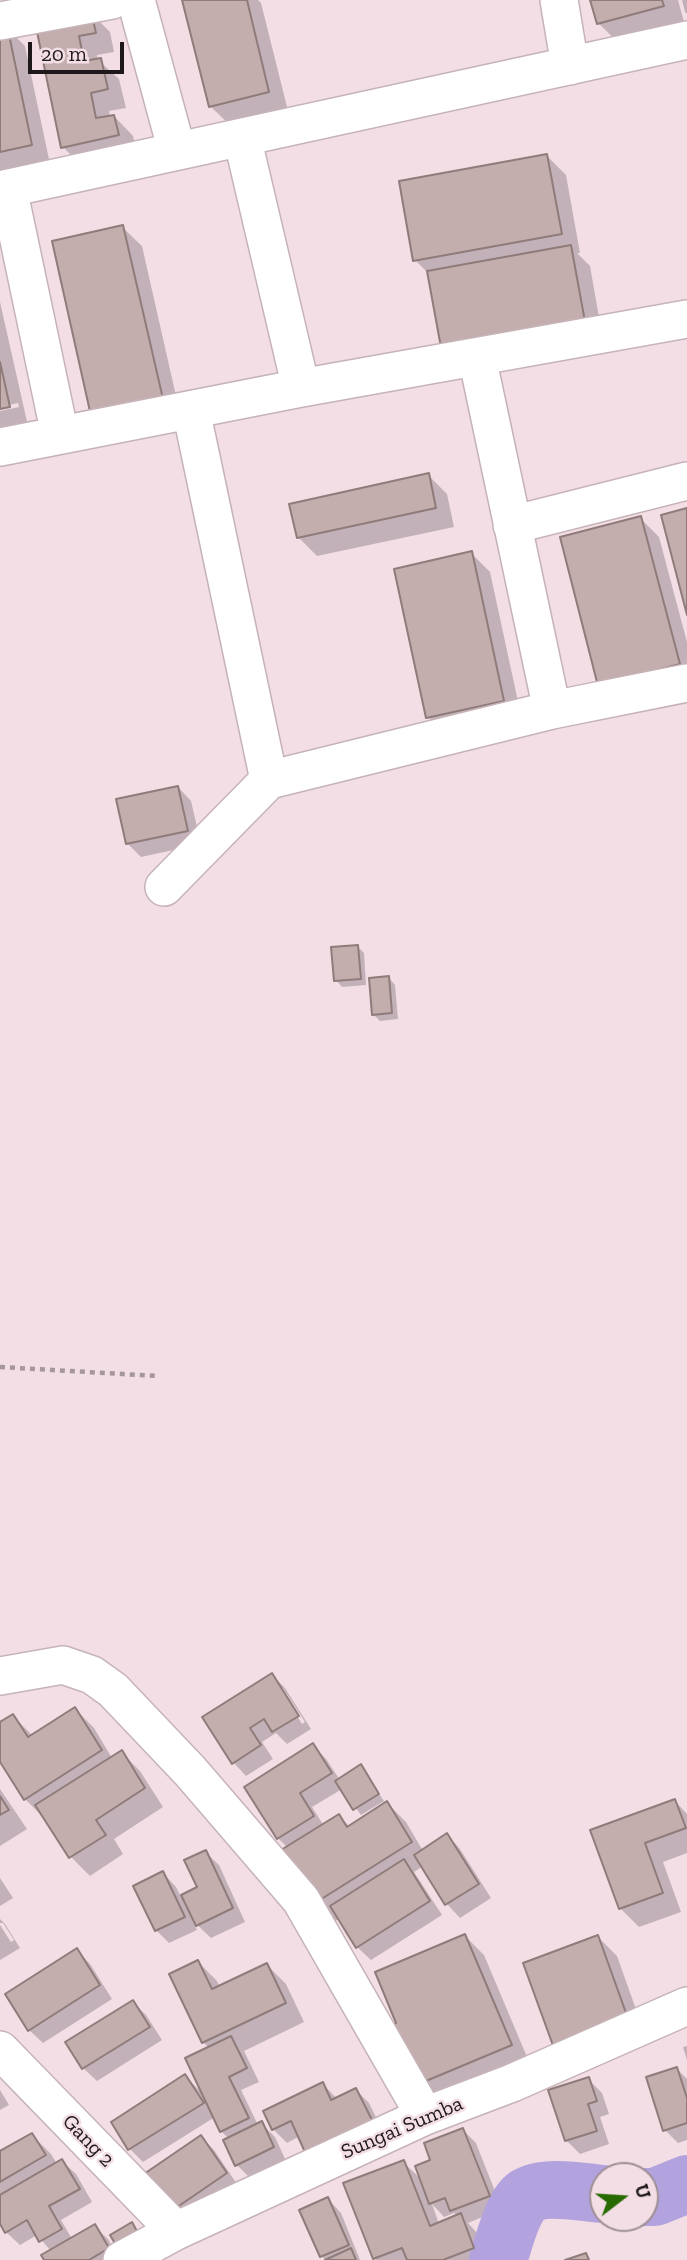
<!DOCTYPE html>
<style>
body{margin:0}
#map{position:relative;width:687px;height:2260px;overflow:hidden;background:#f3dee6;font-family:"Zilla Slab",serif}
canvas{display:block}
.north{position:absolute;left:589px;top:2162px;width:70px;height:70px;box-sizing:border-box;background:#f3dee6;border:2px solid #9e8f94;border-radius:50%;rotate:73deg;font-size:19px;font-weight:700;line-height:28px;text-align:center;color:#1e181a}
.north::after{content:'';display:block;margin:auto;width:24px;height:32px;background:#276a00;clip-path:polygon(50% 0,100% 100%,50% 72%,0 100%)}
.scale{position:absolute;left:28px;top:42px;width:96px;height:32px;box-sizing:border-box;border:4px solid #1e181a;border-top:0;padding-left:9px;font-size:21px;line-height:24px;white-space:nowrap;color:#1e181a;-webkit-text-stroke:5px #f3dee6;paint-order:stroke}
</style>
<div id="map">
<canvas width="687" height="2260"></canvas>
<div class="north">U</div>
<div class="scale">20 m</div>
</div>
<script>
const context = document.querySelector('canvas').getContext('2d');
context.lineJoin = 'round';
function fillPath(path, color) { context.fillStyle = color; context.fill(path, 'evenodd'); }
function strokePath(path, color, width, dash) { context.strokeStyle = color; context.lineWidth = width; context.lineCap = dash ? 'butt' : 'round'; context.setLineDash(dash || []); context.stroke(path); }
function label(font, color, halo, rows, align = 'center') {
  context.font = font + ' "Zilla Slab",serif'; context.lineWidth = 5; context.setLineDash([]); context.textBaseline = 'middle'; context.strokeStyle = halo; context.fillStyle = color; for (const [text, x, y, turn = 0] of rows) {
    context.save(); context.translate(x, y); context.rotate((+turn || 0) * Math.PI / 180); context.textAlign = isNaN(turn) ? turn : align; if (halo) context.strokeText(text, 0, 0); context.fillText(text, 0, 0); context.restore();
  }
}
const shadow = new Path2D(`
 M184,0H258L261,3L288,111L230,125L210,106Z
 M592,0H678L686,29L622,46L598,23Z
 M682,0H687V14L685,12Z
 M91,13L110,32L114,52L97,55L98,60L119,79L126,108L109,111L110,117L114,116L133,136L137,154L82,166L63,147L37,24Z
 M6,27L25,46L50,164L0,174V28Z
 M546,155L566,175L580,253H577L590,266L604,346L430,275L415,260Z
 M122,227L142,246L181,418L93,415Z
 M0,302L28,426L0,432V411L19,407L18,403L0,407Z
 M428,475L447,494L454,527L317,556L298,537Z
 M640,518L659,537L687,642V686L619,704Z
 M471,553L490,572L522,720L447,736L428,717Z
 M178,787L191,801L201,844L141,857L127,843Z
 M357,946L364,953L366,985L342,987L336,980Z
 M389,978L395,985L398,1019L380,1021L373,1014Z
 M272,1675L285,1688L311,1729L287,1744L276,1733L262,1742L273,1759L246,1776L233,1762ZM279,1688H283L305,1722L302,1724Z
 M75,1709L94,1728L112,1758L121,1752L140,1771L163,1807L114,1839L123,1854L90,1876L71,1857L44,1818L25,1799L0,1759V1725L13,1716L33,1736Z
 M313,1745L326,1759L340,1780L360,1767L384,1801L361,1815L342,1789L312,1807L324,1826L339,1816L350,1827L387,1803L406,1822L423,1851L447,1835L460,1849L491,1898L460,1918L447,1904L423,1866L414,1872L442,1915L371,1960L357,1947L340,1919L335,1921L316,1902L288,1848L278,1838Z
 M0,1789L27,1829L0,1846Z
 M675,1801L687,1814V1853L663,1862L681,1912L639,1927L620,1908L593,1831Z
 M205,1852L219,1865L245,1922L211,1938L192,1920L197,1930L169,1943L156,1930L163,1873L176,1887L181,1897L199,1888Z
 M0,1878L13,1898L0,1906Z
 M0,1919L5,1924L20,1948L0,1960V1925L11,1942L14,1940L3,1923H0Z
 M465,1936L484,1955L530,2064L434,2105L398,2024Z
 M598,1937L617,1956L648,2043L557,2050Z
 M77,1950L90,1964L112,1999L43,2043L29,2030Z
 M198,1962L217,1981L220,1987L267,1965L286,1984L304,2022L244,2051L259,2082L241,2090L258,2125L261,2123L275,2137L286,2161L250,2178L237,2165L229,2139L221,2131L215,2117L143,2162L130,2149L113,2123L185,2076L204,2095L210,2049L203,2042Z
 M133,2002L146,2015L162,2040L97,2081L83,2068Z
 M687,2046V2060L683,2047Z
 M677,2069L687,2079V2140L678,2143L665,2130Z
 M588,2079L602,2093L609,2114L600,2117L609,2144L580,2154L566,2140Z
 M323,2084L336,2098L356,2090L369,2103L387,2140L300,2136L287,2143L273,2129L265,2112Z
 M0,2090L9,2105L0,2110Z
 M463,2130L476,2143L502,2209L468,2223L479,2235L489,2260H376L375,2258L403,2162L422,2180L433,2161ZM432,2204L444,2217L454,2213L458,2216L439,2224Z
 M32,2135L51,2154L57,2164L62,2161L76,2174L92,2202L61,2220L72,2239L94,2226L108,2239L120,2260H46L51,2251L37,2235L20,2245L6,2232L0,2221V2153Z
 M201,2137L214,2150L239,2187L184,2224L171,2210Z
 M328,2199L341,2213L360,2260H325L322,2256L302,2211Z`);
const river = new Path2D(`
 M645,2197H655L687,2184
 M498,2260C504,2243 512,2206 527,2196C544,2185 583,2192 603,2194`);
const building = new Path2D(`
 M182,0H247L269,92L209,107Z
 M590,0H662L664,6L597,24Z
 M91,11L96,33L79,36L84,61L101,58L108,89L91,93L96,118L114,115L119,135L61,148L35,22Z
 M7,25L32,145L0,152V27Z
 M547,154L562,234L413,261L399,181Z
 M123,225L163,399L91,416L52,241Z
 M571,245L586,327L442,353L427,271Z
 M0,362L10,407L0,409Z
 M429,473L436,508L297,538L289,504Z
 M687,508V615L661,515Z
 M641,516L680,664L598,686L560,537Z
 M472,551L504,701L426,718L394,569Z
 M178,786L188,831L126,844L116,799Z
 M358,945L361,979L334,981L331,947Z
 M389,976L392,1013L372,1015L369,978Z
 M272,1673L299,1716L272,1732L264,1719L250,1728L261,1745L232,1764L202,1717Z
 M75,1707L102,1750L24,1800L0,1762V1722L13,1714L28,1737Z
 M313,1743L332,1773L300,1793L314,1816L277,1839L244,1787Z
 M122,1750L145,1788L96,1820L106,1835L69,1858L35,1805Z
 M361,1764L379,1794L353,1810L335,1781Z
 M0,1796L9,1810L0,1815Z
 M675,1799L686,1828L645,1843L663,1893L619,1909L590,1830Z
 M387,1801L412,1842L315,1903L281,1850L339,1814L347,1827Z
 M447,1833L479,1884L445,1905L414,1855Z
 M206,1850L233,1908L196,1926L181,1895L197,1887L184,1860Z
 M404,1859L430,1901L356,1948L330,1906Z
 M163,1871L185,1917L155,1931L133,1886Z
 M465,1934L512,2045L414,2086L388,2027L396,2023L375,1972Z
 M598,1935L630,2024L555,2051L523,1963Z
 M77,1948L100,1985L28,2031L5,1994Z
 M198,1960L212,1989L267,1963L286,2003L202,2043L169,1974Z
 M133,2000L150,2027L82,2069L65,2042Z
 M231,2036L247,2068L229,2077L249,2118L220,2132L185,2058Z
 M677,2067L687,2098V2123L663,2131L646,2077Z
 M185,2074L204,2103L128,2150L111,2122Z
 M589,2077L597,2101L588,2104L597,2131L565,2141L548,2090Z
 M323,2082L331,2100L356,2088L375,2126L308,2159L291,2121L272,2130L263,2111Z
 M262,2121L274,2147L235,2166L223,2140Z
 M463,2128L490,2196L450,2211L445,2198L429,2204L415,2166L430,2160L424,2143Z
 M32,2133L46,2155L0,2182V2151Z
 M201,2135L227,2173L170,2212L144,2174Z
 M62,2159L80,2189L49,2206L62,2229L39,2242L27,2220L5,2233L0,2224V2195Z
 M404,2160L430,2226L461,2213L474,2248L443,2260H407L402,2248L373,2259L343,2183Z
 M328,2197L349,2245L320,2257L299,2210Z
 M132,2222L144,2244L123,2257L110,2235Z
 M95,2224L109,2248L89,2260H44L41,2255Z
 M351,2248L356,2260H325Z
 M586,2253L589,2260H565Z`);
const path = new Path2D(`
 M0,1367L157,1376`);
const minor = new Path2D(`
 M136,0L177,151
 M559,0L570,66
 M0,21L112,0
 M242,137L301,388
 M8,188L60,435
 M0,190L687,40
 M477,357L552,710
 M191,410L269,780L552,710L687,683
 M0,447L301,388L687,319
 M512,525L687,481
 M164,887L269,780
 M0,1676L63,1665L92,1675L113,1690L190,1771L301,1900L425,2116
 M0,2050L176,2231
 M122,2260L176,2231L425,2116L512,2083L687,2006`);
const streetNames = [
 ["Sungai Sumba",402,2128,-23],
 ["Gang 2",88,2141,46]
];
fillPath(shadow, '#0003');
strokePath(river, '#b2a2de', 58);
fillPath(building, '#c3aead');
strokePath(building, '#8f7b7a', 2);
strokePath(minor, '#c6b3b9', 40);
strokePath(path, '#a6979c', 4.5, [5, 5]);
strokePath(minor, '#fff', 37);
label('21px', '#1e181a', '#f3dee6', streetNames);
</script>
